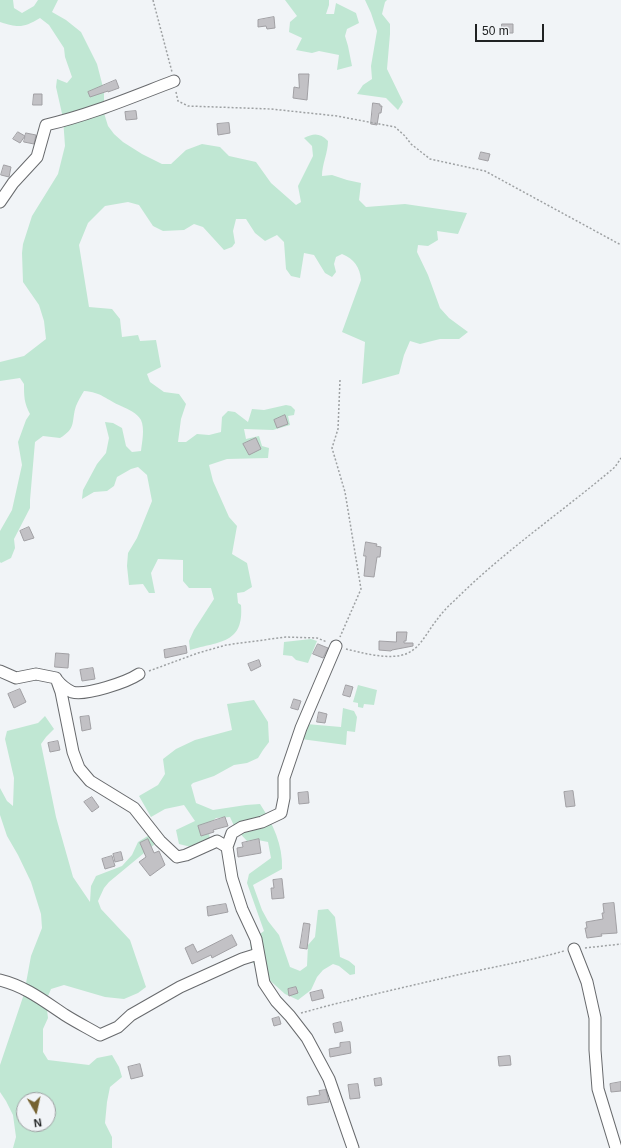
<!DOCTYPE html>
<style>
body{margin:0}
#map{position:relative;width:621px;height:1148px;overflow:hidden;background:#f1f4f7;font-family:Arial,sans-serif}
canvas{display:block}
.north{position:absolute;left:16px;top:1092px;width:40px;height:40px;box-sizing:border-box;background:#f1f4f7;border:1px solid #9da0a2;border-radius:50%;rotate:171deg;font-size:11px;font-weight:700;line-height:16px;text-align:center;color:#202223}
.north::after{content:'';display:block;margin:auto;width:14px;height:18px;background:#766332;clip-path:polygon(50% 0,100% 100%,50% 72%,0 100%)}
.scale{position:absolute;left:475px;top:24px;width:69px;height:18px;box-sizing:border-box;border:2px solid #202223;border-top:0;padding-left:5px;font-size:12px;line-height:14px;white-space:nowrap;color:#202223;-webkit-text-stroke:3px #f1f4f7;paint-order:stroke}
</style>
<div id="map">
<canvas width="621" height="1148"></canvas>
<div class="north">N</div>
<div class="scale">50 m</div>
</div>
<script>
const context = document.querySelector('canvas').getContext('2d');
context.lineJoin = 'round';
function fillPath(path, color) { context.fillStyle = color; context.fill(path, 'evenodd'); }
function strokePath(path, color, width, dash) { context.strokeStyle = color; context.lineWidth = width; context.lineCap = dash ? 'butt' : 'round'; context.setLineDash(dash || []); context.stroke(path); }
const green = new Path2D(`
 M0,0H13L14,8L22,13L34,6L38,0H58L52,12L66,20L81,32L97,64L104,91V113L108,126L114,134L123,142L142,154L162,164H171L186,150L202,144L220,147L229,156L256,162L271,183L296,205L301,202L298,186L313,156L312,146L304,138C314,133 320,133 328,141C328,153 322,164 322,176L332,175L347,180L361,183L359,200L366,207L405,204L467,213L458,234L437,231L438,240L428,246L418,245L417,252L428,275L440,308L449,318L468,332L459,339H440L420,344L410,341L404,355L399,374L362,384L365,342L342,332L361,280C360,267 354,259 342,254L336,257L334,264L336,272L332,277L325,273L314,255L304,253L300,278L291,276L286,269L284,242L277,235L265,241L255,233L246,219H236L233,231L235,243L232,247L224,250L203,227L194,224L184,230L163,231L153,226L139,205L128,202L105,206L88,223L79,245L89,307L112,309L120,319L122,337L138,335L140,341L156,340L161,367L147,374L150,382L164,392L179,394L186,404L181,419L178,442H186L197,434L209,435L221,432L222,417L228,411L235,412L248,422L252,409L264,410L286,405L291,406L295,410L294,415L288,416L290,425L273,430L244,429L246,439L259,436L262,446L269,448L268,458L227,459L209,465L213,481L229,517L237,526L232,554L247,563L252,587L244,592L237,593L238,603L241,605C244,644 220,641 190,650L189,641L194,630L214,599L211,588H189L183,581V560L158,559L151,573L155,593H149L143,584L129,585L127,566L128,553L137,538L152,501L147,475L138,467L131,469L117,477L114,486L107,491L94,492L82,499L83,490L97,464L106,453L109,438L105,422L113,423L122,428L126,446L132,452L141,451C142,442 145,429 141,420C137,413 128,409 121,406C107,400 101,392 84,391C81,396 78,401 76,406C71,421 77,428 60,438L43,436L35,442L30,500V508L14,539L15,548L11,558L1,563L0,562V531L12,510L22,465L18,442L26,420L30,414C24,403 24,396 24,384L20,378L0,381V362L24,356L46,339L44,321L39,305L23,282L22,253L23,244L32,216L58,174L65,146L63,118L56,87L57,79L67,83L72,77L65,57L64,48L49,25L40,18C23,28 19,28 0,22Z
 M285,0H329V5L326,14H334L336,3L356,13L359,23L347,29L345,36L348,46L352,66L337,70L339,55L319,51L312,53L296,50L302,38L289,32L290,22L297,16Z
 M365,0H387L385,2L382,14L390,24V34L387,69L403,102L398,110L386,98L357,94L363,85L372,79L371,66L377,31L371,13Z
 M311,639L317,641L308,663L296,660L292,656L283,655L284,642Z
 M358,685L377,690L374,705L364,704L363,708L358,707V703L353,702Z
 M254,700L268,722L269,742L263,750L258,758L247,763L234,765L214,776L193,783L191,785L196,803L213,810L246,805L260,804C273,824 283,845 282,869L253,885L262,910L268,921L279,935L290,967L300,971L307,966L308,945L315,937L318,910L328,909L335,917L340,957L349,961L355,966V974L350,975L339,966L333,964L323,970L317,977L311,990L298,1000L285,994L256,968L252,961L250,941L264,931L247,883L249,874L271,858L268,842L258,840L247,841L235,828L230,817L216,818L208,825L210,840L191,847L179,844L176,830L195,821L184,805L165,809L151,817L139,796L158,785L165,774L163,759L176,749L195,740L232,730L227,704Z
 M343,708L354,711L357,717L355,732L347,731L346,745L301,739L306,724L341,727Z
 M45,716L54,729L46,737L41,744L56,817L73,877L90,902L91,886L96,876L122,866L132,855L138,842L151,834L161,839L109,882L104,888L98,901L101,909L130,940L146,987L138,993L124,999L105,997L64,985L51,989L46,1001L48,1018L43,1029V1052L48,1060L89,1065L97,1058L112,1055L119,1067L122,1077L110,1087L107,1102L105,1123L112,1137V1148H13L16,1137L13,1115L6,1101L0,1092V1065L24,994L31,956L42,928L41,914L31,882L18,855L7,836L0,815V788L7,801L13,806L14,778L5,739L7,731L38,723ZM24,1100H48V1124H24Z`);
const building = new Path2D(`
 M274,17L275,28L267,29L266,26L258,27V20Z
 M502,24H513V33H502Z
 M299,74H309L307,100L293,98L294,87L299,88Z
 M116,80L119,88L108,92V91L90,97L88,92Z
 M34,94H42V105H33Z
 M373,103L380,104V106H382L381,113H379L377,125L371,124Z
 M136,111L137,119L126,120L125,112Z
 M229,123L230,133L218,135L217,124Z
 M18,132L25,136L20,143L13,139Z
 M26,133L36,135L34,144L24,142Z
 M481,152L490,154L488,161L479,159Z
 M4,165L11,167L9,177L1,175Z
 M285,415L288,424L277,428L274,420Z
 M256,438L261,449L249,455L243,444Z
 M29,527L34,538L24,541L20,531Z
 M366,542L377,544L376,546L381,547L380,557H377L374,577L364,576L366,556H364Z
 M397,632H407L406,641H404V643H413V646L392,650L391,651L379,650V641L396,642Z
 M318,644L328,648L323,658L313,654Z
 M186,646L187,653L165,658L164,650Z
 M56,653L69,654L68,668L55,667Z
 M259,660L261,666L251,671L248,664Z
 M93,668L95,679L82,681L80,670Z
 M346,685L353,687L350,697L343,695Z
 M20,689L26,702L14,708L8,694Z
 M294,699L301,701L298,710L291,708Z
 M319,712L327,714L325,723L317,722Z
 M89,716L91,729L82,731L80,717Z
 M58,741L60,750L50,752L48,743Z
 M573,791L575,806L566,807L564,792Z
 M308,792L309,803L299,804L298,793Z
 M92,797L99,807L92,812L84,802Z
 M225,817L228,826L213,830L214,832L201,836L198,826Z
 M148,839L154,853L159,851L165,865L150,876L139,862L146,857L140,843Z
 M259,839L261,853L238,857L237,848L243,847L242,843Z
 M121,852L123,860L115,862L113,854Z
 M112,856L115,866L105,869L102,859Z
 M282,879L284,898L272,899L271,888H274L273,880Z
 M614,903L617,933L601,934L602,936L587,938L585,928H587L586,922L603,919L602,913H604L603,904Z
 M226,904L228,912L208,916L207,907Z
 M304,923L310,924L307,949L300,948Z
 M232,935L237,945L212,958L211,955L192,964L185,948L193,944L197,952Z
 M296,987L298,993L289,996L288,989Z
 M322,990L324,998L312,1001L310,993Z
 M279,1017L281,1024L274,1026L272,1019Z
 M341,1022L343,1031L335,1033L333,1024Z
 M350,1042L351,1053L330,1057L329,1049L340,1047V1043Z
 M510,1056L511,1065L499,1066L498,1057Z
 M140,1064L143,1076L131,1079L128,1067Z
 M381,1078L382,1085L375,1086L374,1079Z
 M621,1082V1091L611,1092L610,1084Z
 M358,1084L360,1098L350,1099L348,1085Z
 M326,1090L329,1102L308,1105L307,1097L320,1095L319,1091Z`);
const path = new Path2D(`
 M153,0L172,72
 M176,92L178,101L188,106L271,109L337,116L395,127L405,136L411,144L430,159L485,171L621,245
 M340,380L338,429L332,448L345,492L361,589L340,637
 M346,649C363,653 391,661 408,653C421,647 427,632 436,621C441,614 447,607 454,601C504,551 562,512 615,467L621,458
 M149,671L198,653L226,645L286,637L317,638L327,642
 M585,948L621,944
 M301,1013C352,999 405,987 457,975C493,967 528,961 564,951`);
const street = new Path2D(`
 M0,202L13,183L37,157L46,125C90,115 132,97 174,81
 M336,646L301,728L284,778V798L281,813L262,822L242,827L232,833L227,847L232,878L242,909L256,939L264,983L276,1001L290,1016L307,1038L329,1079L353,1148
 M0,671L16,678L36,674L56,678L61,692L73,752L79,768L90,781L134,808L160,841L177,857L186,855L217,841L227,847
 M57,680C61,685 66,689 72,692C86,696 127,682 139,674
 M574,949L587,982L595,1018V1050L598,1089L616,1148
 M0,980C25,986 44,1001 65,1015C76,1022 88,1028 100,1035L118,1027L131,1015L180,987L242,959L258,954`);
fillPath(green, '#c0e7d3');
fillPath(building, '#c2c1c5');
strokePath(building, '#a1a0a4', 1);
strokePath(street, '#686a6d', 13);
strokePath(path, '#9ea1a3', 1.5, [2, 2]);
strokePath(street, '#fff', 11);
</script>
